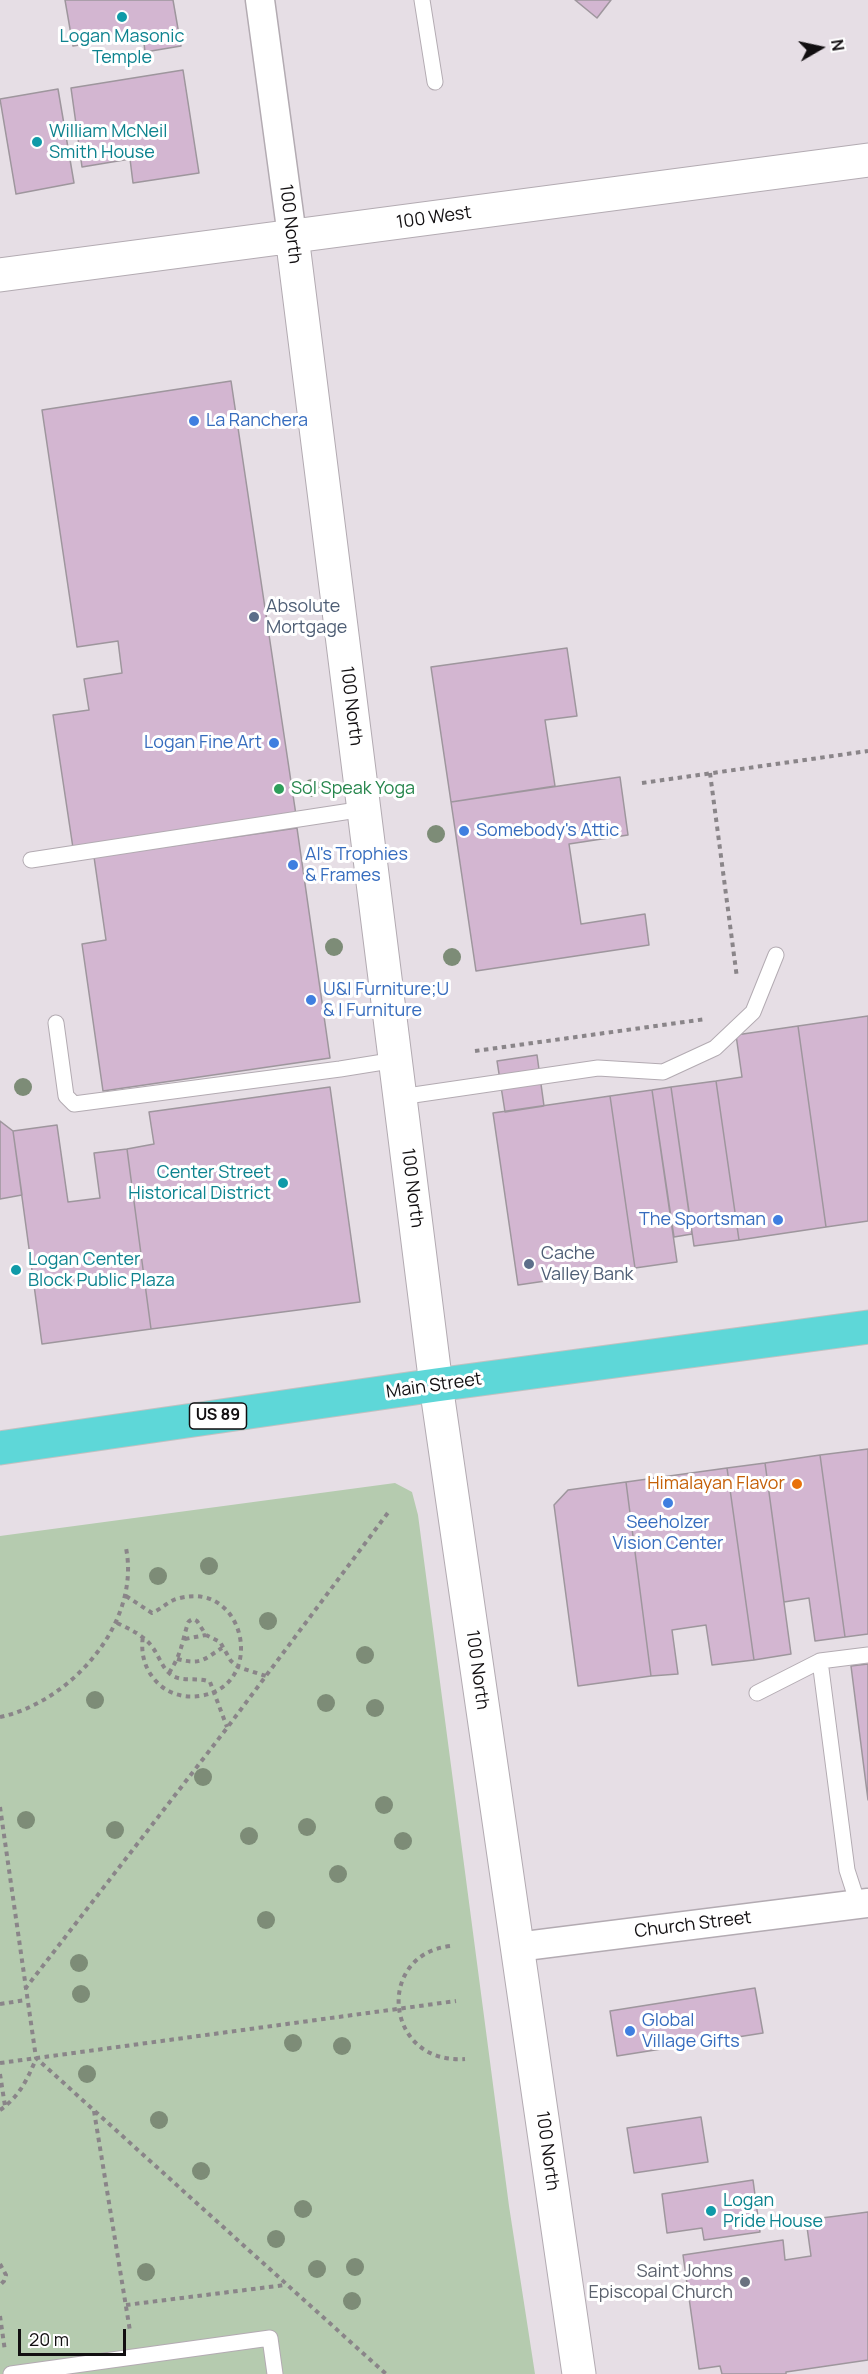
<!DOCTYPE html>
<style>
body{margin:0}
#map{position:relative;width:868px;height:2374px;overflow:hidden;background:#e6dee5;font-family:Manrope,sans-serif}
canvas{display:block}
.north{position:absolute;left:790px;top:18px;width:60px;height:60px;-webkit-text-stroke:4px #fff;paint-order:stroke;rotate:81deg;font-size:16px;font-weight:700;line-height:24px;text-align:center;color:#120f11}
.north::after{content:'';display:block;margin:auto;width:21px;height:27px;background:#120f11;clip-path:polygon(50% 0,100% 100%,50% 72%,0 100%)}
.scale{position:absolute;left:18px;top:2329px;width:108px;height:27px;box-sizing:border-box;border:3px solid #120f11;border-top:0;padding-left:8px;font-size:18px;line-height:21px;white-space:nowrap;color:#120f11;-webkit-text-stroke:4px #fff;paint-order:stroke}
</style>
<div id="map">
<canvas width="868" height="2374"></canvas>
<div class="north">N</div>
<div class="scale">20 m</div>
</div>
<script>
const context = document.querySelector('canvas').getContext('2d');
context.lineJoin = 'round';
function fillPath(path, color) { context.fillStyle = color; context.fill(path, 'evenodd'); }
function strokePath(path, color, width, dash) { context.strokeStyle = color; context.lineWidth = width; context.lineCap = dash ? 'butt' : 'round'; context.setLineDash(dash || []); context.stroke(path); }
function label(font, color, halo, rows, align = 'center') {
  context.font = font + ' Manrope,sans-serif'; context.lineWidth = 6; context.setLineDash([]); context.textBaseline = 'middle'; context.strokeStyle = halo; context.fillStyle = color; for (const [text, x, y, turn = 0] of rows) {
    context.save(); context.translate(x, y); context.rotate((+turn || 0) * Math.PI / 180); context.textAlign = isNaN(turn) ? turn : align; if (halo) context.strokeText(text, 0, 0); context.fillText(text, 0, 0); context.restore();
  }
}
const green = new Path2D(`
 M395,1483L412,1492L418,1515L509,2206L535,2374H0V1536Z`);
const building = new Path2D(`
 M65,0H173L181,46L145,52L143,35L73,46Z
 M575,0H611L597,18Z
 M183,70L199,173L133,183L130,159L82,167L71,88Z
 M58,89L74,183L16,194L0,99Z
 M231,381L296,815L73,848L53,715L89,710L84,679L122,673L118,641L77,647L42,410Z
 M567,648L577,716L545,720L555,786L451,802L431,667Z
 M620,777L628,835L569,844L581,924L645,914L649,945L476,971L451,802Z
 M297,828L330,1058L103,1091L82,944L106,940L94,857Z
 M868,1016V1221L826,1227L798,1026Z
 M798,1026L826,1227L739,1240L716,1081L742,1077L736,1035Z
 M537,1055L544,1106L505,1112L497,1061Z
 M716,1081L739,1240L694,1246L671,1087Z
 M330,1087L360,1302L151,1329L127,1149L154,1144L149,1112Z
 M671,1087L692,1234L674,1237L652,1090Z
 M652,1090L677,1262L635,1268L610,1096Z
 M610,1096L635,1268L518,1285L493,1113Z
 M0,1121L13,1131L22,1195L0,1199Z
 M57,1125L68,1202L100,1198L94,1153L127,1149L151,1329L42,1344L13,1131Z
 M868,1449V1634L845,1637L820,1455Z
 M820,1455L845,1637L815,1641L809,1598L784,1602L765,1463Z
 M765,1463L791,1654L754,1660L727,1468Z
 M727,1468L754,1660L712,1665L706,1625L672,1630L678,1674L651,1676L626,1482Z
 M626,1482L651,1676L578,1686L554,1505L568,1490Z
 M868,1664V1800L851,1666Z
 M755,1988L763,2033L617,2056L610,2011Z
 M701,2117L708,2162L634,2173L627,2128Z
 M753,2180L760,2232L704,2240L702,2228L667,2233L662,2194Z
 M868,2212V2360L786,2372V2374H722L720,2366L699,2369L683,2255L783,2240L785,2260L811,2256L806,2220Z`);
const path = new Path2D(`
 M710,773L737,978
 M642,783L868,751
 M475,1051L706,1019
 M126,1596L152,1613C162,1609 169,1600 180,1598C246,1581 267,1686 200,1696C186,1698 172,1695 161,1686C146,1673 140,1656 143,1636
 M117,1623C131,1630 144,1635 153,1648C158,1655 162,1666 168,1672C179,1684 197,1676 210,1682L227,1727
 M185,1639L206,1635
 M177,1659C201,1665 203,1660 222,1648
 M169,1673C181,1654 181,1647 187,1626C188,1621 189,1621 193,1619L197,1621L206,1635L220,1642L231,1661L238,1667L266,1676
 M0,1717C71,1702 141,1623 126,1548
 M0,1807L36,2058L386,2374
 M450,1946C374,1955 385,2065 465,2059
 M25,1989L227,1728L390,1510
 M0,2004L26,2000
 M0,2063L456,2001
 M0,2074L5,2106
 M0,2110C19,2097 27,2080 36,2059
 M94,2111L130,2331
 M0,2264L6,2275L4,2281L0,2285
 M126,2305L285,2285
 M0,2316L5,2351`);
const service = new Path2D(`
 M422,0L435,82
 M31,860L364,809
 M56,1023L66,1096L74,1104L340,1069L396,1060
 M400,1097L598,1068L663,1072L715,1048L753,1012L776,955
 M820,1661L847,1870L858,1904
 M757,1693L820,1661L868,1655
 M11,2374L270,2338L275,2374`);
const minor = new Path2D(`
 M260,0L292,236
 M517,1947L868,1903`);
const tertiary = new Path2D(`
 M292,236L436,1385L579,2374
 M0,275L868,160`);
const trunk = new Path2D(`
 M0,1448L436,1385L868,1327`);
const trees = [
 [312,788],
 [436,834],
 [334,947],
 [452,957],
 [23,1087],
 [209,1566],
 [158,1576],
 [268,1621],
 [365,1655],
 [95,1700],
 [326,1703],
 [375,1708],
 [203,1777],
 [384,1805],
 [26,1820],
 [307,1827],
 [115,1830],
 [249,1836],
 [403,1841],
 [338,1874],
 [266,1920],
 [79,1963],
 [81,1994],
 [293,2043],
 [342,2046],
 [87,2074],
 [159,2120],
 [201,2171],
 [303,2209],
 [276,2239],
 [355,2267],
 [317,2269],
 [146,2272],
 [352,2301]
];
const markers = [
 [122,17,6,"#0f9aa8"],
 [37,142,6,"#0f9aa8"],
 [194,421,6,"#3f7fe0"],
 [254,617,6,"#5c6f8a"],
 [274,743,6,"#3f7fe0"],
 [279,789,6,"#2e9e5b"],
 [464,831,6,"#3f7fe0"],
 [293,865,6,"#3f7fe0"],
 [311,1000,6,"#3f7fe0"],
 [283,1183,6,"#0f9aa8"],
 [778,1220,6,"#3f7fe0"],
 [529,1264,6,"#5c6f8a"],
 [16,1270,6,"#0f9aa8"],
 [797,1484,6,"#e8710a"],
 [668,1503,6,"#3f7fe0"],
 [630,2031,6,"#3f7fe0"],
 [711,2211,6,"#0f9aa8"],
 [745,2282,6,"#6b7280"]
];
const shields = [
 [218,1416,57]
];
const shieldNames = [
 ["US 89",218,1416]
];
const cultureNames = [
 ["Logan Masonic",122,37,"center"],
 ["Temple",122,58,"center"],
 ["William McNeil",49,132],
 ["Smith House",49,153],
 ["Center Street",271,1173,"right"],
 ["Historical District",271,1194,"right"],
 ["Logan Center",28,1260],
 ["Block Public Plaza",28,1281],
 ["Logan",723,2201],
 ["Pride House",723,2222]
];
const streetNames = [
 ["100 West",434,218,-8],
 ["100 North",290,224,83],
 ["100 North",351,706,83],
 ["100 North",412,1188,83],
 ["Main Street",434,1386,-8],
 ["100 North",477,1670,82],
 ["Church Street",693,1925,-7],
 ["100 North",547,2151,82]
];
const shopNames = [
 ["La Ranchera",206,421],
 ["Logan Fine Art",262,743,"right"],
 ["Somebody's Attic",476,831],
 ["Al's Trophies",305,855],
 ["& Frames",305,876],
 ["U&I Furniture;U",323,990],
 ["& I Furniture",323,1011],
 ["The Sportsman",766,1220,"right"],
 ["Seeholzer",668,1523,"center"],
 ["Vision Center",668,1544,"center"],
 ["Global",642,2021],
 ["Village Gifts",642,2042]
];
const serviceNames = [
 ["Absolute",266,607],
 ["Mortgage",266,628],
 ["Cache",541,1254],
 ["Valley Bank",541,1275]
];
const leisureNames = [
 ["Sol Speak Yoga",291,789]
];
const foodNames = [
 ["Himalayan Flavor",785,1484]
];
const worshipNames = [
 ["Saint Johns",733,2272],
 ["Episcopal Church",733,2293]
];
fillPath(green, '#b5cbaf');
fillPath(building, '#d3b6d1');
strokePath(building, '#9e969d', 1.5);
strokePath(service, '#b3abb2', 17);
strokePath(minor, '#b3abb2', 31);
strokePath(tertiary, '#b3abb2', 35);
strokePath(trunk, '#c1c1c1', 35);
strokePath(path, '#8a8589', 4, [4.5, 4.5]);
strokePath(service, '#fff', 15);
strokePath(minor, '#fff', 28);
strokePath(tertiary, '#fff', 33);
strokePath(trunk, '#5ed7d8', 33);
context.fillStyle = '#7d8c77';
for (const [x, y] of trees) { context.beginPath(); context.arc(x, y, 9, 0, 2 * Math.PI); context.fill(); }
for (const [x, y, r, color] of markers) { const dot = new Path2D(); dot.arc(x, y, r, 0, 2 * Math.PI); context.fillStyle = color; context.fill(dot); strokePath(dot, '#fff', 2); }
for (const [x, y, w] of shields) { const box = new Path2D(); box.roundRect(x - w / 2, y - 13, w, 26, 4.5); context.fillStyle = '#fff'; context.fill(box); strokePath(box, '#120f11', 1.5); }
label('bold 16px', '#120f11', null, shieldNames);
label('18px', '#0d838f', '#fff', cultureNames, 'left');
label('18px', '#120f11', '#fff', streetNames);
label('18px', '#366cbe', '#fff', shopNames, 'left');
label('18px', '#4e5e75', '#fff', serviceNames, 'left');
label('18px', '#27864d', '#fff', leisureNames, 'left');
label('18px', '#c56008', '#fff', foodNames, 'right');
label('18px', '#5b616d', '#fff', worshipNames, 'right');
</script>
